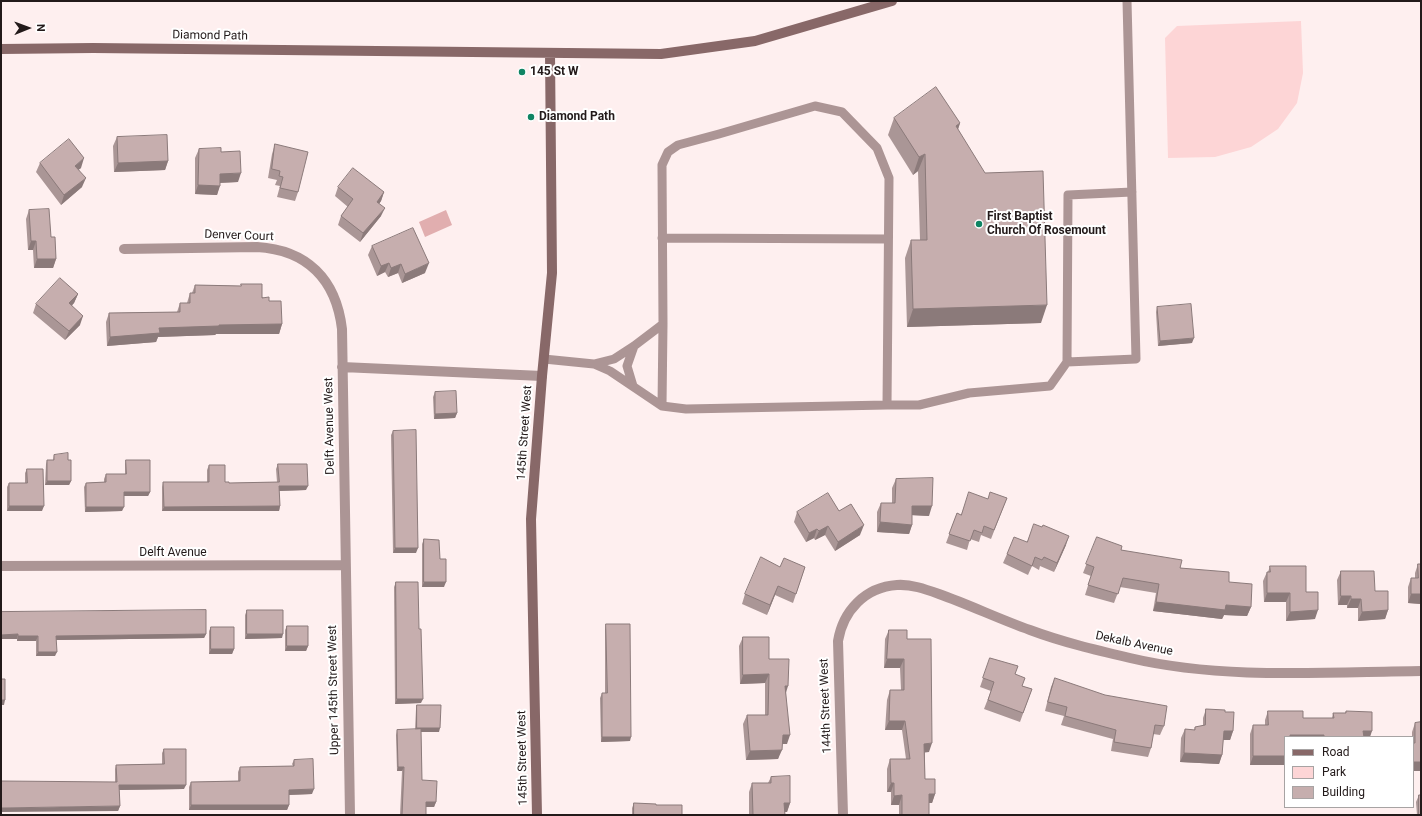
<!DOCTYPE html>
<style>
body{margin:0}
#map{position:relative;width:1422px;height:816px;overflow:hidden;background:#feefef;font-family:Roboto,sans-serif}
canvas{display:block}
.frame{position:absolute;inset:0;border:2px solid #231a1a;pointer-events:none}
.legend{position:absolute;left:1284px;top:736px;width:130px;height:72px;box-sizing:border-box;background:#fff;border:1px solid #a7a3a3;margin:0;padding:5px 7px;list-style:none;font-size:12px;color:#231a1a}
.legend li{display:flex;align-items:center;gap:8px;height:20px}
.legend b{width:20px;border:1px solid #a7a3a3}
.north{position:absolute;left:8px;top:8px;width:40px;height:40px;-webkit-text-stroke:3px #fff;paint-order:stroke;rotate:89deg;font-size:11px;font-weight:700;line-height:16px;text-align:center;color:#231a1a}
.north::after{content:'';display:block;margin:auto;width:14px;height:18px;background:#231a1a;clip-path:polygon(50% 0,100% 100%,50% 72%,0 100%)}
</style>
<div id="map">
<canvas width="1422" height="816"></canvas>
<div class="frame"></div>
<ul class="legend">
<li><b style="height:5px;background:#886868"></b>Road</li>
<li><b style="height:11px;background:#fdd5d6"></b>Park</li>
<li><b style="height:11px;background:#c6aeae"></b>Building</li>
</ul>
<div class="north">N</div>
</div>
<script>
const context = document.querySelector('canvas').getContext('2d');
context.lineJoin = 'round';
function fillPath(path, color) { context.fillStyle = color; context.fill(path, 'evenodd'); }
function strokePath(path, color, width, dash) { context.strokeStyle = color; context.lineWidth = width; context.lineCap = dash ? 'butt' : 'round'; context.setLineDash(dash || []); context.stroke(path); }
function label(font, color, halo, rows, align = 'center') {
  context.font = font + ' Roboto,sans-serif'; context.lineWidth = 4; context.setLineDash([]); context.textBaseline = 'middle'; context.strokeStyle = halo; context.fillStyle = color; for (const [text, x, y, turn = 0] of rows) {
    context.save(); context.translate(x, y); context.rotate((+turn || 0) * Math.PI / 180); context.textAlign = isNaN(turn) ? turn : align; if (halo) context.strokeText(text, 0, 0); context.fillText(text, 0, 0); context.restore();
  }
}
const green = new Path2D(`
 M1301,21L1303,73L1297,103L1278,129L1251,147L1215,157L1168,158L1165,38L1177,26Z`);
const water = new Path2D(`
 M446,210L452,225L425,237L419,222Z`);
const lane = new Path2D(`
 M662,238L888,239
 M544,359L594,364
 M1067,362L1068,195L1132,192
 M633,386L627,366L634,346
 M887,405L889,178L877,148L842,112L815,106L719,134L678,145L668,152L662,165L663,324L634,346L614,359L594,364L610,371L662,406L686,409L887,405H919L969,393L1050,386L1067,362L1136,359L1127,1
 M662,406L663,324`);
const street = new Path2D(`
 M124,249L257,247C307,250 336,279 342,329L350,815
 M342,367L542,376
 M1,566L345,565
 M843,815L838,641C843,611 865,587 897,585C911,584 925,589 939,594C970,605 999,619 1030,630C1062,642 1096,650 1130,658C1223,680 1326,672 1421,671`);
const secondary = new Path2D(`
 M1,49L93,48L661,54L755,41L892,1
 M537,815L531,519L542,376L552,273L550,53`);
const wall = new Path2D(`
 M894,118L960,123L958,130L1041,323L907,327L905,258L911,240H920L918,171L913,175L888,135Z
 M117,137L168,161L165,170L114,172L113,146Z
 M275,144L298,192L295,201L277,197L280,186L275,185L277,180L268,178L272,154Z
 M199,149L221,152L238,182L220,183L217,195L195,194V158Z
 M40,163L81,168L79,169L82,187L61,205L36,172Z
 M338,187L384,192L381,201L379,204L381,216L360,242L338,225L341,216L348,207L335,196Z
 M29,210L51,237L56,259L53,268H34L33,250H28L26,219Z
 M372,246L425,273L402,283L398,273L388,277L385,272L377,276L368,255Z
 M241,284L269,301L282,324L279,334H216L215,335L158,337L156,342L107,346L106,322L109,313L177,312L180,303H187L190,293H192L195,285L241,286Z
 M78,294L74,303L72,305L80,325L65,340L33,313L36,304Z
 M1157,307L1192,343L1158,346L1156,312Z
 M435,392L457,413L455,418L434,419L433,397Z
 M393,431L416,553H393L391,435Z
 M54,455L68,460L71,481L69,485H45L46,464L47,460H53Z
 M126,460L150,492L148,496H124L122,511L85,512L84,487L86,483L104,482V479L106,474H125V464Z
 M278,464L306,490L279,491L280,506L279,511H162V487L163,482H207V470L209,465L225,482L229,483L277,482L276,469Z
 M27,469L42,511H7V487L9,483H25V473Z
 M896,479L929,516L912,515V525L909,534L877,532V512L881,503H892V488Z
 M1007,498L991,539L981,535L979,542L970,539L967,550L946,543L957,513L961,515L988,499Z
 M839,511L860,535L835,551L825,535L815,540L814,538L806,542L794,522L797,512Z
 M1097,537L1121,550L1229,582L1251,607L1247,616L1224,615L1222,619L1153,611L1156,593L1120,587L1114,603L1085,595L1091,576L1083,573Z
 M424,539L440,559L444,587H422V544Z
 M1027,542L1066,545L1054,572L1040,566L1039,570L1032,566L1028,575L1003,563L1007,554Z
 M1418,564H1421V604L1408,603V587L1411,578H1415V573Z
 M1270,566L1306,592L1315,619L1286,621V602H1264L1263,581L1267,572H1268Z
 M780,567H805L793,603L775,595L767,615L742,604L745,594Z
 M1341,571L1375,591L1388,610L1385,619L1358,621V608H1347V605H1338L1337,580Z
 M396,582L419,629L421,703L395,704L394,587Z
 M247,610L282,638L245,639V615Z
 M1,612L206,634L204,638L56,640L55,656H36V641H17V639H1Z
 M606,624L630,741L601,742L600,698L602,693H605V629Z
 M287,626L308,646L306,651H285V630Z
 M211,627L234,649L232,654H209V631Z
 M889,630L907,639L929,752H925V779L935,794L932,803H929V815H899V805H891V792H887V769L890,759H906L902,730H885L887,700L890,690H901L900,668H884L885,639Z
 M743,637L769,659L786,693L787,744H782L778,759L746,760L743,724L747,715H765V683L740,684L739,646Z
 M990,658L1015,674L1022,686L1032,689L1020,722L984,709L991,691L980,687Z
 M1055,678L1164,726L1160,735L1153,734L1151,748L1148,757L1111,751L1113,739L1061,725L1064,716L1045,711L1051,687Z
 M417,705L439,732H421L422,780L436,802L434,807H426V815H400L402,771H397L396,735L397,730H415L416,709Z
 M1206,709L1225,712L1233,731L1230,740H1223L1222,755L1219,764L1180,762L1181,738L1185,729L1194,730L1195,727L1203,726V718Z
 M1268,711L1303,718H1332L1333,713H1345L1346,711L1370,737H1285V765H1250V734L1253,725H1265V720Z
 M1421,722L1413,771V737H1412V732L1415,723Z
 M164,749L184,789L119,790L120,806L118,811L115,782V769L116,765L162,764V753Z
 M294,760L312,794L289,795V805L287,810H189V787L191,782L238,781V772L240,767L293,766L292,764Z
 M771,777L790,803L787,812H785V815H749V792L752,783H768Z
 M1419,795L1421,815H1417L1416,802Z
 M634,803L656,805L682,815H632V808Z`);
const shadedWall = new Path2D(`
 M960,123L954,140L956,126Z
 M925,154L918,171L913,175L919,157Z
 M84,158L81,168L72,175L75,166Z
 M168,161L165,170L114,172L118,163Z
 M241,173L238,182L216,183L220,174Z
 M86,178L82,187L61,205L64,195Z
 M198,185L220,186L217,195L195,194Z
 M384,192L381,201L374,211L377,202Z
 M385,208L381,216L360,242L363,233Z
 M31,241H36L33,250H28Z
 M37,259H56L53,268H34Z
 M389,263L385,272L377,276L381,266Z
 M429,263L425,273L402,283L405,274Z
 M401,264L398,273L388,277L391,268Z
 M78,294L74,303L66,312L69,303Z
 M1047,305L1041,323L907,327L913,309Z
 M83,316L80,325L65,340L69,331Z
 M282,324L279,334H216L215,335L158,337L156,342L107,346L110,337L159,328L219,325Z
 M1194,338L1192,343L1158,346L1160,341Z
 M457,413L455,418L434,419L435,414Z
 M47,481H71L69,485H45Z
 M279,486H308L306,490L278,491Z
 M124,492H150L148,496H122Z
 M9,506H44L42,511H7Z
 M280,506L279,511H162L164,507Z
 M912,506H932L929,516L909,515Z
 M86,507H124L122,511L85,512Z
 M880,522L912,525L909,534L877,532Z
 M864,525L860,535L835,551L838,542Z
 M828,526L825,535L815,540L819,531Z
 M817,529L814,538L806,542L809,533Z
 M1069,536L1066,545L1054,572L1057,563Z
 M395,548H418L416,553H393Z
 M424,582H446L444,587H422Z
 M778,586L775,595L767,615L770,605Z
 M1267,593H1290L1286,602H1264Z
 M1411,594H1421V604L1408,603Z
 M1341,596H1351L1347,605H1338Z
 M1351,599H1361L1358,608H1347Z
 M1156,602L1226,605L1251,607L1247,616L1224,615L1222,619L1153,611Z
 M1318,610L1315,619L1286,621L1290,612Z
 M1388,610L1385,619L1358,621L1362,612Z
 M18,634L17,639H1V635Z
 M206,634L204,638L55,640L56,636Z
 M247,634H283L282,638L245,639Z
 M18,636H38L36,641H17Z
 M287,646H308L306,651H285Z
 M211,649H234L232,654H209Z
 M38,652H57L55,656H36Z
 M887,659H904L900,668H884Z
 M769,674L765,683L740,684L743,675Z
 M785,686H788L785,696Z
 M397,699H423L421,703L395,704Z
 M1,700H5L4,705H1Z
 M889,721H905L902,730H885Z
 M417,728H440L439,732H415Z
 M1224,731H1233L1230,740H1220Z
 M1363,731H1372L1370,737H1361Z
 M783,735H790L787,744H780Z
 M1290,735H1324V737H1289Z
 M602,737H631L630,741L601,742Z
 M932,743L929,752L921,753L924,744Z
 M782,750L778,759L746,760L750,751Z
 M1184,753L1222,755L1219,764L1180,762Z
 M1253,756H1285V765H1250Z
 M1413,762H1421V771H1413Z
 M398,767H404L402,771H397Z
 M891,783H894L891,792H887Z
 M119,785H186L184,789L118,790Z
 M314,789L312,794L287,795L289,790Z
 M929,794H935L932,803H926Z
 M902,795L899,805H891L894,796Z
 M426,802H436L434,807H425Z
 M784,803H790L787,812H781Z
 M191,805H289L287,810H189Z
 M120,806L118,811L1,812V808Z`);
const building = new Path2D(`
 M936,87L960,123L956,126L985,173L1043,171L1047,305L913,309L911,240H927L925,154L919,157L894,118Z
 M167,135L168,161L118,163L117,137Z
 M69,139L84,158L75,166L86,178L64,195L40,163Z
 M275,144L308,152L298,192L280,188L283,177L279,176L280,171L272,169Z
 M221,148V152L240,151L241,173L220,174V186L198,185L199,149Z
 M353,168L384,192L377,202L385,208L363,233L341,216L353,199L338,187Z
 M49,209L51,237H55L56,259H37L36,241H31L29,210Z
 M413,228L429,263L405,274L401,264L391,268L389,263L381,266L372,246Z
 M60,278L78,294L69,303L83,316L69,331L36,304Z
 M241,284H262V298L269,297V301H281L282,324L219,325V326L159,328L160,333L110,337L109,313L180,312V303H190V293H195V285L241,286Z
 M1191,304L1194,338L1160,341L1157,307Z
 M456,391L457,413L435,414V392Z
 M416,430L418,548H395L393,431Z
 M68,453V460H71V481H47V460H54V455Z
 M126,460H150V492H124V507H86V483L106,482V474H126Z
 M278,464H307L308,486H279L280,506L164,507L163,482H209V465H225V482H229V483L279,482Z
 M27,469H43L44,506H9V483H27Z
 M933,478L932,506H912V525L880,522L881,503H895L896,479Z
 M969,492L988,499L990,492L1007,498L994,530L984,526L982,533L974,530L970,541L949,534L957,513L961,515Z
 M828,493L839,511L851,504L864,525L838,542L828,526L819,531L817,529L809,533L797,512Z
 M1034,524L1042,527L1043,525L1069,536L1057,563L1044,557L1042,560L1035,557L1032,566L1007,554L1014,537L1027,542Z
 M1097,537L1122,546L1121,550L1182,560L1180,568L1229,572V582L1252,584L1251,607L1226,605L1225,610L1156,602L1159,584L1123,578L1118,594L1088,585L1094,567L1086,564Z
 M424,539L439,540L440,559H446V582H424Z
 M761,557L780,567L784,558L805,567L796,594L778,586L770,605L745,594Z
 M1418,564H1421V594H1411V578H1418Z
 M1270,566H1306V592H1318V610L1290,612V593H1267V572H1270Z
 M1341,571H1374L1375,591H1388V610L1362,612L1361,599H1351V596H1341Z
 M396,582H418L419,629H421L423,699H397Z
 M206,610V634L56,636L57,652H38V636H18V634L1,635V612Z
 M247,610H283V634H247Z
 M606,624H630L631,737H602V693H607Z
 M287,626H308V646H287Z
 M211,627H234V649H211Z
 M889,630H907V639H931L932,743L924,744L925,779H935V794H929V815H902V795L894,796V783H891L890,759H910L905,721H889L890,690H904V659H887Z
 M743,637H769V659H789L788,686H785L790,735H783L782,750L750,751L747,715H768L769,674L743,675Z
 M990,658L1018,666L1015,674L1025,678L1022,686L1032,689L1023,713L988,700L994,682L983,678Z
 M1055,678L1105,695L1167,706L1164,726L1155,725L1151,748L1114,742L1116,730L1065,716L1067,707L1048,702Z
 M1,679H5V700H1Z
 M417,705H441L440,728H417Z
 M1206,709L1225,710V712H1234L1233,731H1224L1222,755L1184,753L1185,729L1195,730V727L1205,725Z
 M1268,711H1303V718H1334L1333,713H1346V711L1372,712V731H1363L1364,737H1324V735H1290V737H1285V756H1253V725H1268Z
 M1421,722V762H1413V743H1415V723Z
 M421,729L422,780L437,781L436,802H426V815H402L404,767H398L397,730Z
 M164,749H186V785H119L120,806L1,808V781L117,782L116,765L164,764Z
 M313,759L314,789L289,790V805H191V782L240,781V767L294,766V760Z
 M790,776V803H784L785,815H753L752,783H771V777Z
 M1419,795H1421V815H1419Z
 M634,803L656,804V805H682V815H634Z`);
const markers = [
 [522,72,4,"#0f8463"],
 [531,117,4,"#0f8463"],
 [979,224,4,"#0f8463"]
];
const streetNames = [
 ["Diamond Path",210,36,1],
 ["Denver Court",239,236,2],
 ["Delft Avenue West",330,426,-91],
 ["145th Street West",525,433,-86],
 ["Delft Avenue",173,553],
 ["Dekalb Avenue",1134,644,12],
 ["Upper 145th Street West",334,690,-91],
 ["144th Street West",826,706,-92],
 ["145th Street West",523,758,-91]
];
const poiNames = [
 ["145 St W",530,72],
 ["Diamond Path",539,117],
 ["First Baptist",987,217],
 ["Church Of Rosemount",987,231]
];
fillPath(green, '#fdd5d6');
fillPath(water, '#e1aeaf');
strokePath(lane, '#ac9595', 9);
strokePath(street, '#ac9595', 10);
strokePath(secondary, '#886868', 10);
fillPath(wall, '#aa9696');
fillPath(shadedWall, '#8b7a7a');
fillPath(building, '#c6aeae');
strokePath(building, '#8b7a7a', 1);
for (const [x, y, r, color] of markers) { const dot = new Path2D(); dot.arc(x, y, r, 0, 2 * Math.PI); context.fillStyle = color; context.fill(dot); strokePath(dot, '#fff', 1.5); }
label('12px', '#231a1a', '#fff', streetNames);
label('bold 12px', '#231a1a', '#fff', poiNames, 'left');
</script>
